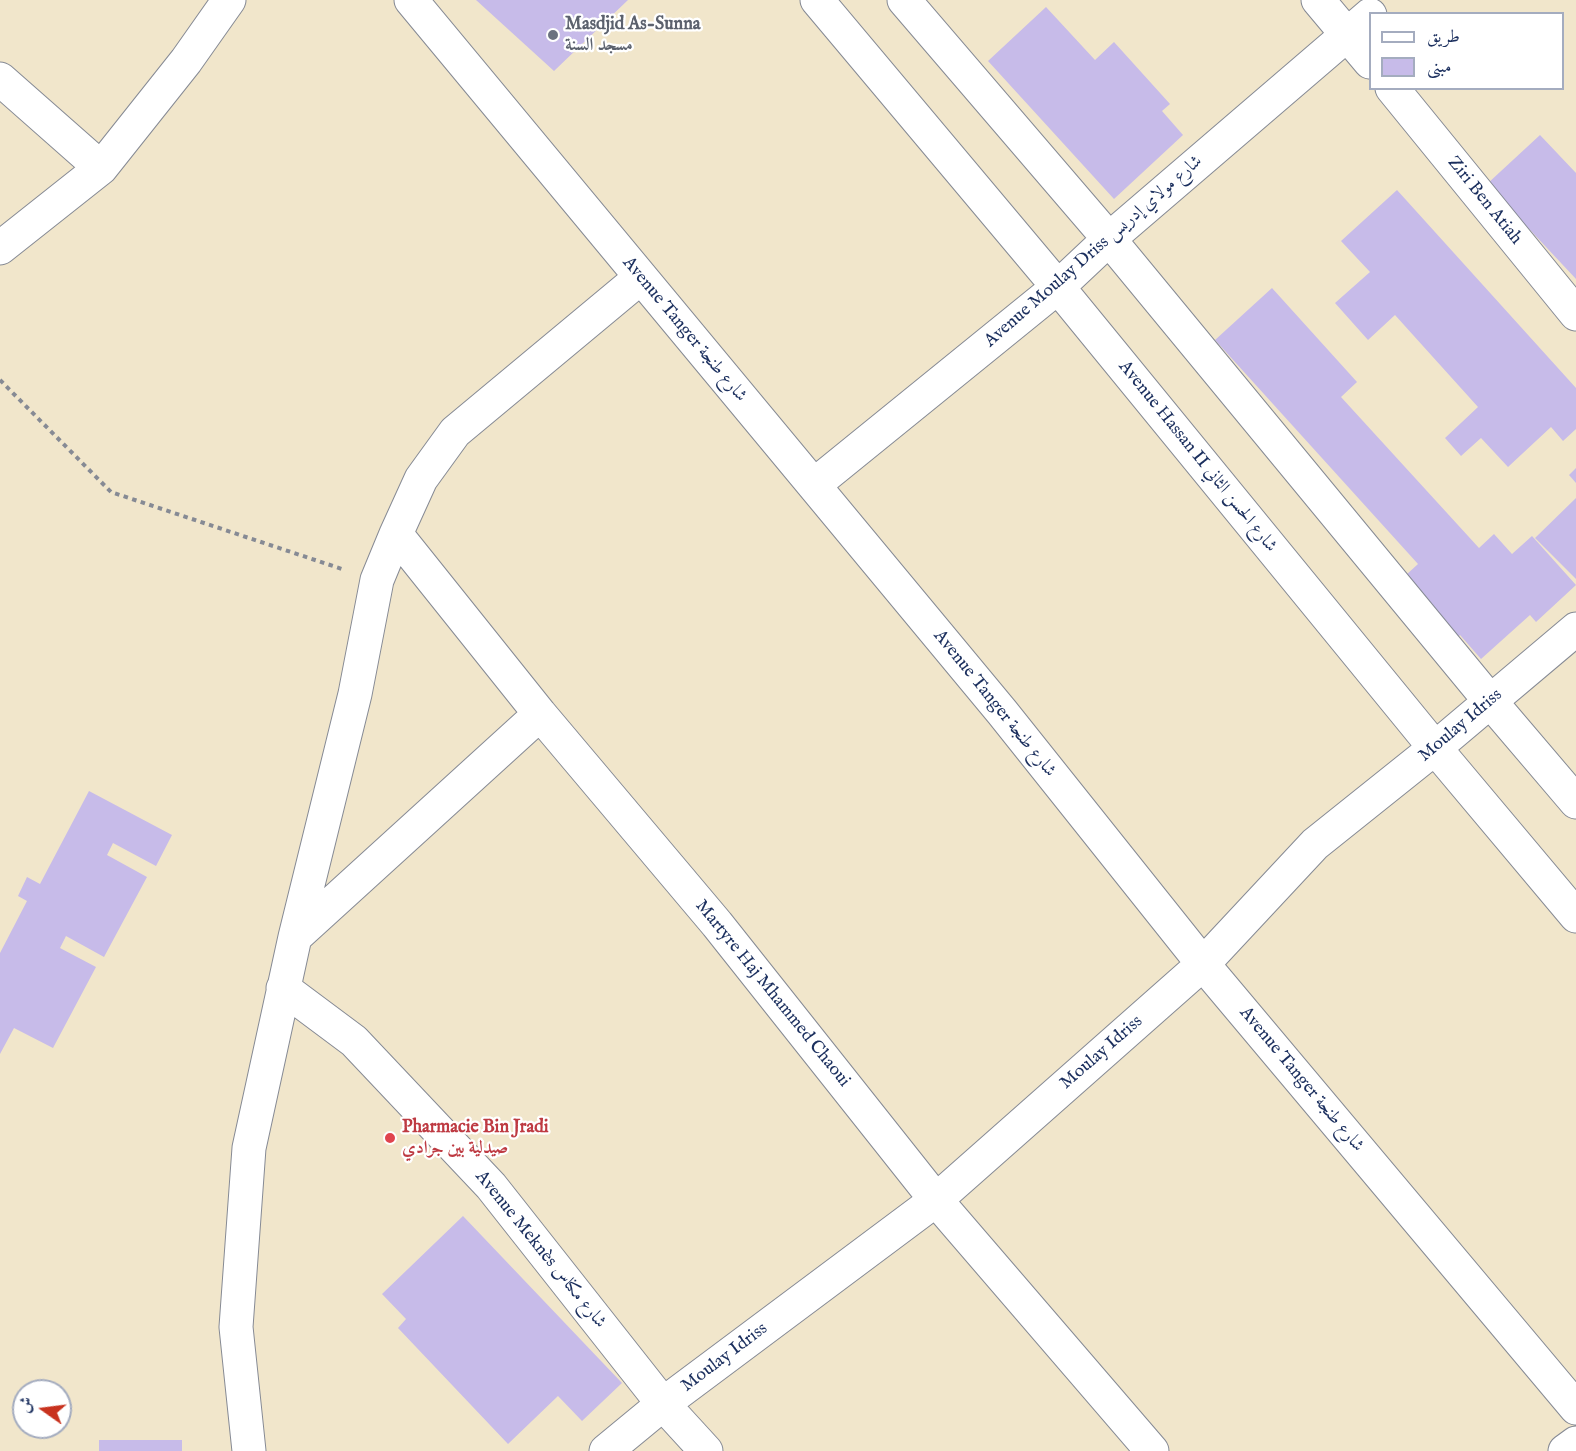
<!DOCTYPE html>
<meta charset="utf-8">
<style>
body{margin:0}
#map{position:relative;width:1576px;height:1451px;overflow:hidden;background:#f1e6cb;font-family:"IM FELL English",Amiri,serif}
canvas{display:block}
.legend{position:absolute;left:1369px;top:12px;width:195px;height:78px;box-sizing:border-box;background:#fff;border:2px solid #a4acbf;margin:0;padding:8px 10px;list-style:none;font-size:18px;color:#1b2f5e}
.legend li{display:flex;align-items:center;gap:12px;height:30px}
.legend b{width:30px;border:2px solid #a4acbf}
.north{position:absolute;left:12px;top:1379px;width:60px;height:60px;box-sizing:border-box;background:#fff;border:2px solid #a4acbf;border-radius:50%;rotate:284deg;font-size:16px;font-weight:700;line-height:24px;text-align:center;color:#1b2f5e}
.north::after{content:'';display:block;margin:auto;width:21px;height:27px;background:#c8321e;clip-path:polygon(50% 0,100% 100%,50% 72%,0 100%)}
</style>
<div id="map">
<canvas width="1576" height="1451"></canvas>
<ul class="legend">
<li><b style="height:8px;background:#fff"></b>طريق</li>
<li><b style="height:16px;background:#c7bbe9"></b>مبنى</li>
</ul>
<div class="north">ش</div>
</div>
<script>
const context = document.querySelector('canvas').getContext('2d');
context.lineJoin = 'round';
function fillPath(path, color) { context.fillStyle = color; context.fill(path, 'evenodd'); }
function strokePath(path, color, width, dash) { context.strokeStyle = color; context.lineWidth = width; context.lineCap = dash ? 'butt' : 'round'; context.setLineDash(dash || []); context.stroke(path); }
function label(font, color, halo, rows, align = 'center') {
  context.font = font + ' "IM FELL English",Amiri,serif'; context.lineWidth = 4.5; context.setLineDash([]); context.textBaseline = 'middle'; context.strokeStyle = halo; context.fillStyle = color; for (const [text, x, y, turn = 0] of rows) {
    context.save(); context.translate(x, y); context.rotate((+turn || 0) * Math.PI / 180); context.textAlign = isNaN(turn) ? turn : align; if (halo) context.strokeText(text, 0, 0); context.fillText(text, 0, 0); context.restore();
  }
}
const building = new Path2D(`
 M476,0H628L554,71Z
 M1046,7L1095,60L1114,42L1170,104L1162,111L1183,135L1114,199L988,61Z
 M1540,135L1576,173V279L1487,184Z
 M1397,190L1576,388V429L1563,441L1551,427L1508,467L1481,438L1461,456L1445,438L1478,407L1395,315L1368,340L1335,303L1370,272L1341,241Z
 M1272,288L1357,382L1341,397L1479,548L1494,534L1512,554L1532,536L1576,585L1536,622L1530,615L1481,659L1460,635L1449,646L1394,586L1418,564L1215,340Z
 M1576,468V483L1569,475Z
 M1576,498V579L1535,538Z
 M89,791L172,835L156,866L113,843L107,855L147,877L104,957L66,936L60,948L96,967L53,1048L14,1028L0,1054V953L27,901L18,896L27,877L40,884Z
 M463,1216L622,1383L582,1421L558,1396L508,1444L398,1328L406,1319L382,1294Z
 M99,1440H182V1451H99Z`);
const path = new Path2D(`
 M0,380L111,492L345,570`);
const minor = new Path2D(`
 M411,0L1002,712L1203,964L1576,1408
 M817,0L1058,287L1435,748L1576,916
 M904,0L1109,239L1490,701L1576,802
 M1318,0L1370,62
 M0,79L101,168
 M1392,88L1576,314
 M0,248L101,168L186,61L229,0
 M814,485L1058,287L1109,239L1370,15
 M396,534L540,714L717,924L936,1200L1152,1451
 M295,937L540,714
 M283,988L354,1041L491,1186L663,1404L706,1451
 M249,1451L236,1327L249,1148L295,937L355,694L377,580L396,534L421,479L455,432L640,278
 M606,1451L663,1404L936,1200L1203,964L1315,844L1435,748L1576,629
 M1565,1451L1576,1443`);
const markers = [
 [553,35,6,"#6b7280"],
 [390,1138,6,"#e0444e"]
];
const worshipNames = [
 ["Masdjid As-Sunna",565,25],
 ["مسجد السنة",565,46]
];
const streetNames = [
 ["Ziri Ben Atiah",1484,201,51],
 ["Avenue Moulay Driss شارع مولاي إدريس",1094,252,-41],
 ["Avenue Tanger شارع طنجة",684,330,50],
 ["Avenue Hassan II شارع الحسن الثاني",1197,457,51],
 ["Avenue Tanger شارع طنجة",994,704,51],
 ["Moulay Idriss",1461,726,-40],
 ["Martyre Haj Mhammed Chaoui",772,994,51],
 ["Moulay Idriss",1102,1053,-41],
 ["Avenue Tanger شارع طنجة",1301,1080,50],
 ["Avenue Meknès شارع مكناس",540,1250,51],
 ["Moulay Idriss",725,1358,-37]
];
const healthNames = [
 ["Pharmacie Bin Jradi",402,1128],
 ["صيدلية بين جرادي",402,1149]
];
fillPath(building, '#c7bbe9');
strokePath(minor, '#868a94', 35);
strokePath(path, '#868a94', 4, [4.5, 4.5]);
strokePath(minor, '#fff', 33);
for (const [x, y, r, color] of markers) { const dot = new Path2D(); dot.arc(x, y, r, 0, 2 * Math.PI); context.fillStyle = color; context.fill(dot); strokePath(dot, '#fff', 2); }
label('bold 18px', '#5b616d', '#fff', worshipNames, 'left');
label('18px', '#1b2f5e', '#fff', streetNames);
label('bold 18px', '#be3a42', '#fff', healthNames, 'left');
</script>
